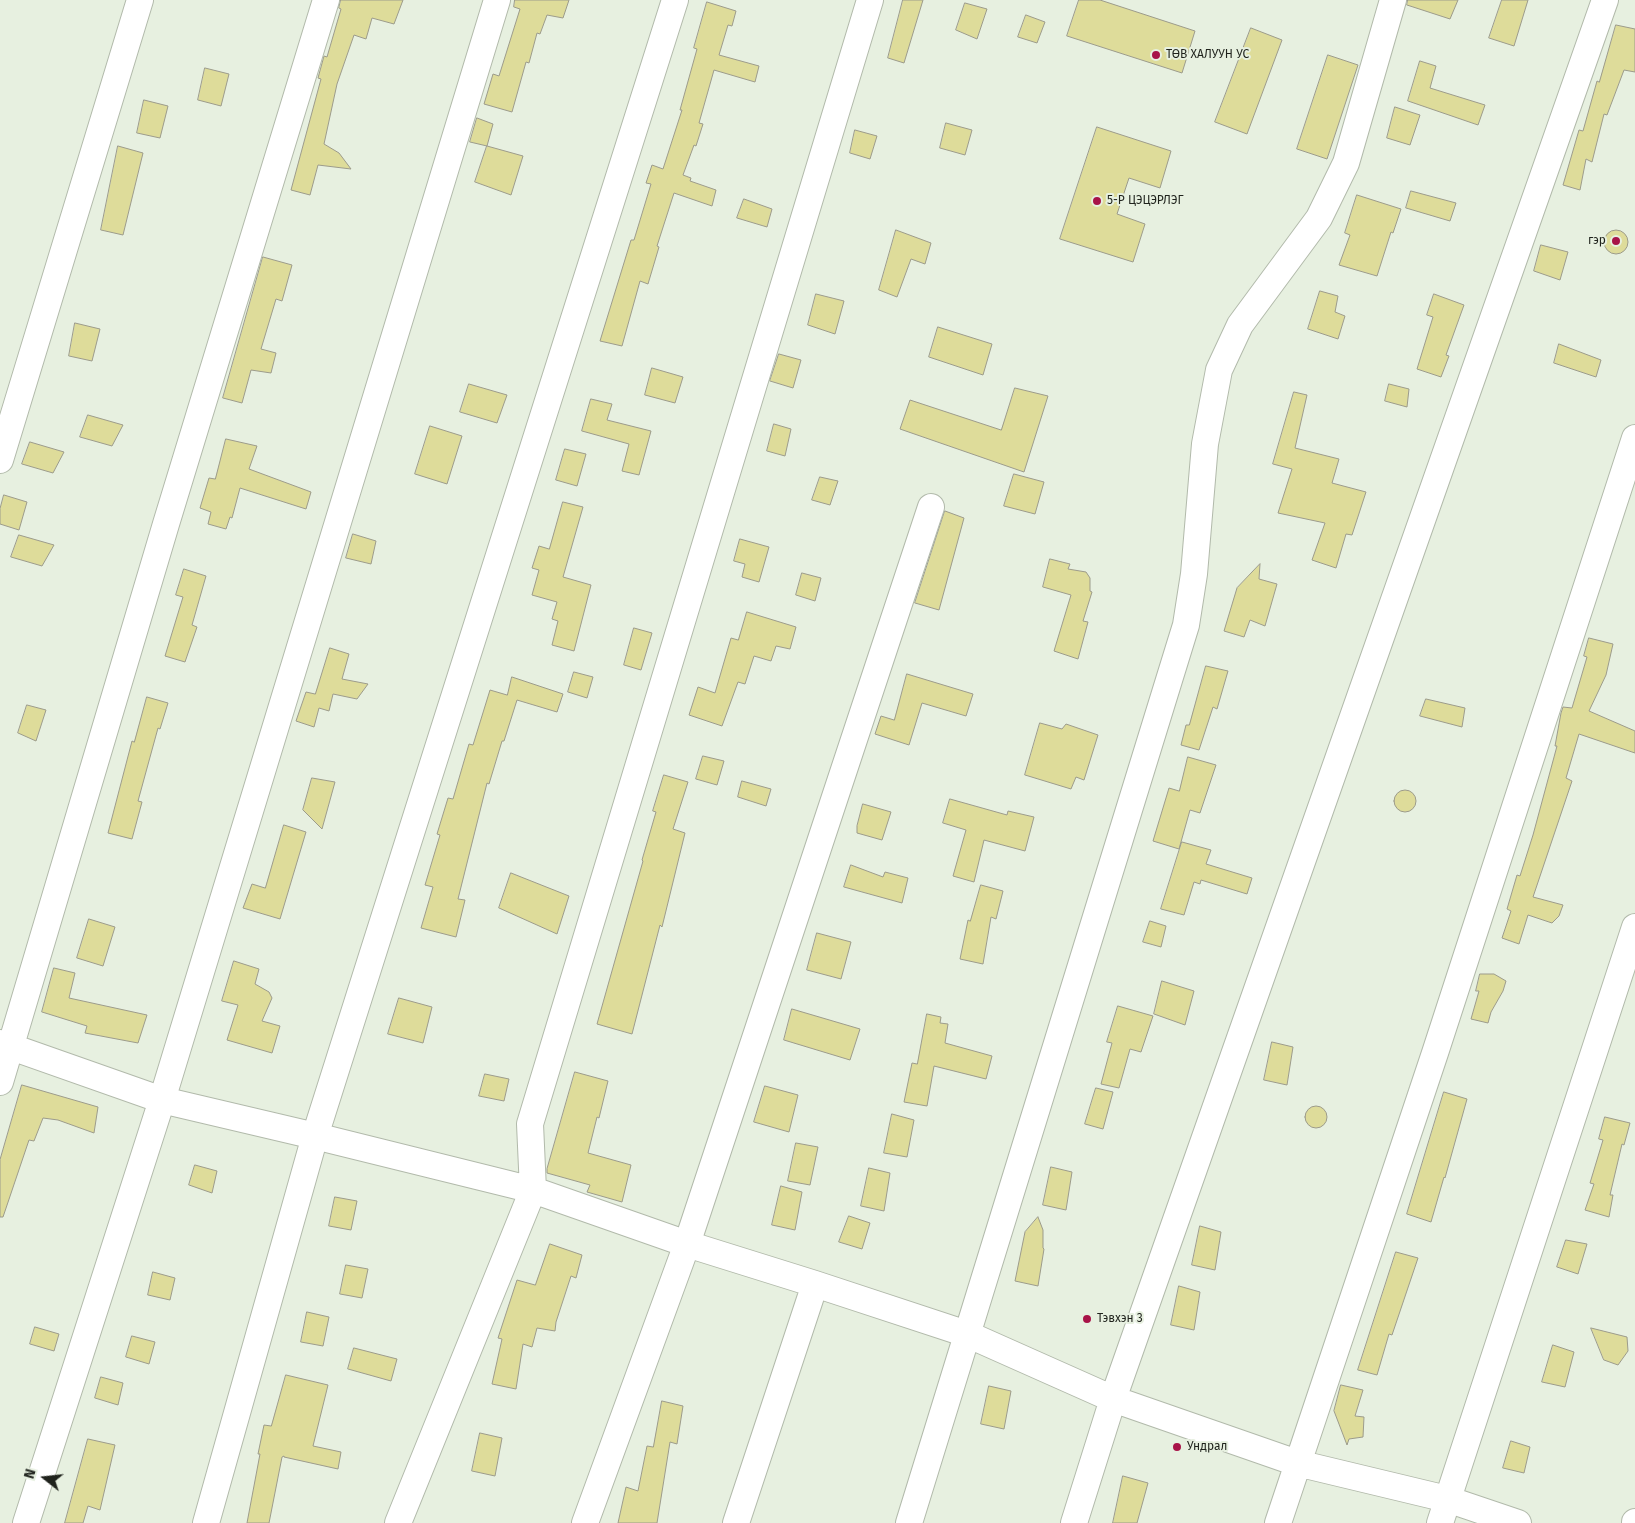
<!DOCTYPE html>
<meta charset="utf-8">
<style>
body{margin:0}
#map{position:relative;width:1635px;height:1523px;overflow:hidden;background:#e7f0e0;font-family:"Fira Sans",sans-serif}
canvas{display:block}
.north{position:absolute;left:20px;top:1453px;width:50px;height:50px;-webkit-text-stroke:4px #e7f0e0;paint-order:stroke;rotate:286deg;font-size:14px;font-weight:700;line-height:20px;text-align:center;color:#1f221c}
.north::after{content:'';display:block;margin:auto;width:18px;height:22px;background:#1f221c;clip-path:polygon(50% 0,100% 100%,50% 72%,0 100%)}
</style>
<div id="map">
<canvas width="1635" height="1523"></canvas>
<div class="north">N</div>
</div>
<script>
const context = document.querySelector('canvas').getContext('2d');
context.lineJoin = 'round';
function fillPath(path, color) { context.fillStyle = color; context.fill(path, 'evenodd'); }
function strokePath(path, color, width, dash) { context.strokeStyle = color; context.lineWidth = width; context.lineCap = dash ? 'butt' : 'round'; context.setLineDash(dash || []); context.stroke(path); }
function label(font, color, halo, rows, align = 'center') {
  context.font = font + ' "Fira Sans",sans-serif'; context.lineWidth = 4; context.setLineDash([]); context.textBaseline = 'middle'; context.strokeStyle = halo; context.fillStyle = color; for (const [text, x, y, turn = 0] of rows) {
    context.save(); context.translate(x, y); context.rotate((+turn || 0) * Math.PI / 180); context.textAlign = isNaN(turn) ? turn : align; if (halo) context.strokeText(text, 0, 0); context.fillText(text, 0, 0); context.restore();
  }
}
const building = new Path2D(`
 M341,0H403L394,24L372,18L366,39L354,35L337,84L324,144L339,153L351,169L318,165L310,195L291,190L321,79L318,78L324,56L327,57L341,9L339,8Z
 M515,0H569L563,18L547,15L540,34L537,33L529,63L526,62L512,112L484,104L493,74L499,76L520,9L514,7Z
 M903,0H923L904,63L888,58Z
 M1079,0H1100L1195,31L1182,73L1067,36Z
 M1408,0H1458L1450,19L1407,5Z
 M1502,0H1528L1514,46L1489,38Z
 M707,2L736,11L732,26L728,25L719,55L759,66L755,82L714,70L699,123L703,124L696,146L694,145L683,175L691,178L690,181L716,190L712,206L674,193L657,246L659,247L648,284L640,281L622,346L600,341L631,240H634L651,184L646,183L652,165L663,169L682,110H680L697,49L694,48Z
 M965,3L987,9L977,39L956,30Z
 M1026,15L1045,22L1037,43L1018,37Z
 M1616,25L1635,29V72L1624,70L1607,115L1604,114L1592,162L1586,159L1580,190L1563,185L1579,130L1583,131L1597,81L1599,82Z
 M1251,28L1282,40L1247,134L1215,122Z
 M1328,55L1358,65L1327,159L1297,149Z
 M1420,61L1436,66L1430,88L1485,105L1478,125L1408,101Z
 M205,68L229,74L221,106L198,100Z
 M144,100L168,106L160,138L137,133Z
 M1395,107L1420,115L1410,145L1387,138Z
 M477,118L493,124L487,146L470,142Z
 M946,123L972,130L965,155L940,148Z
 M1097,127L1171,151L1160,188L1129,178L1117,214L1145,224L1133,262L1060,239Z
 M855,130L877,136L870,159L850,153Z
 M118,146L143,153L123,235L101,230Z
 M487,146L523,156L511,195L475,182Z
 M1411,191L1456,203L1450,221L1406,208Z
 M1357,195L1401,209L1393,233L1391,232L1377,276L1339,265L1350,235L1345,233Z
 M744,199L772,209L767,227L737,218Z
 M1604 242a12 12 0 1 1 24 0a12 12 0 1 1-24 0Z
 M896,230L931,243L925,264L911,259L897,297L879,290Z
 M1541,245L1568,252L1560,280L1534,271Z
 M263,257L292,265L282,301L276,299L261,349L276,353L271,373L251,370L242,403L223,398Z
 M1320,291L1338,296L1335,312L1345,316L1338,339L1308,329Z
 M816,294L844,301L835,334L808,325Z
 M1434,294L1464,305L1446,355L1449,356L1441,377L1417,369L1433,317L1427,315Z
 M75,323L100,329L92,361L69,356Z
 M938,327L992,344L983,375L929,357Z
 M1559,344L1601,360L1596,377L1554,363Z
 M779,354L801,360L793,388L770,381Z
 M652,368L683,377L675,403L645,395Z
 M469,384L507,395L497,423L460,412Z
 M1389,384L1409,389L1407,407L1385,401Z
 M1015,388L1048,396L1024,472L900,429L910,400L1001,430Z
 M1294,392L1307,395L1295,448L1339,459L1332,483L1366,492L1352,535L1346,534L1336,568L1312,560L1325,523L1278,513L1292,469L1273,464Z
 M591,399L612,404L607,420L651,431L639,475L622,471L629,444L582,431Z
 M88,415L123,425L112,446L80,437Z
 M774,424L791,429L785,456L767,451Z
 M430,426L462,436L447,484L415,474Z
 M226,439L257,446L249,469L311,492L306,509L240,488L232,518L230,517L226,529L208,524L211,512L200,508L209,478L215,479Z
 M30,442L64,452L53,473L22,464Z
 M565,449L586,454L577,486L556,480Z
 M1014,474L1044,482L1035,514L1004,506Z
 M820,477L838,481L830,505L812,500Z
 M4,495L27,502L19,530L0,524V509Z
 M563,502L583,507L563,577L591,585L574,651L552,645L558,621L552,619L557,602L532,595L539,570L532,568L539,546L549,549Z
 M945,511L964,518L939,610L915,603Z
 M353,534L376,541L371,564L346,558Z
 M19,535L54,545L42,566L11,557Z
 M740,539L769,547L759,582L742,577L745,564L734,561Z
 M1050,559L1070,564L1068,569L1086,572L1090,578V591L1092,592L1083,621L1088,622L1078,659L1054,651L1071,595L1043,587Z
 M1260,564L1259,579L1277,584L1265,626L1250,620L1244,637L1224,631L1237,588Z
 M184,569L206,576L192,625L197,627L185,662L165,656L183,597L176,595Z
 M802,573L821,578L815,601L796,595Z
 M747,612L796,627L790,649L776,646L771,661L754,656L745,684L738,682L722,726L689,715L698,687L715,693L731,638L738,640Z
 M634,628L652,633L641,670L624,665Z
 M1589,638L1613,644L1606,675L1589,711L1635,731V753L1579,734L1566,778L1572,781L1533,897L1563,905L1559,916L1552,923L1528,915L1519,944L1502,938L1511,911L1507,909L1517,875L1520,876L1533,835L1557,746H1555L1561,713L1563,707L1572,708L1587,657L1584,656Z
 M330,648L349,654L342,679L368,684L357,699L333,694L329,711L319,708L314,727L296,721L306,692L315,694Z
 M1206,666L1228,671L1217,709L1213,707L1199,750L1181,745L1186,725H1189Z
 M574,672L593,677L587,698L568,692Z
 M907,674L973,694L966,716L922,703L909,745L875,734L881,716L894,720Z
 M512,677L563,694L557,712L517,700L504,741H502L489,784L487,783L458,899L465,900L456,937L421,928L433,887L425,885L440,835L437,834L448,798L453,799L469,744L473,745L490,690L507,695Z
 M147,697L168,703L160,729L158,728L138,801L142,802L132,839L108,833L132,741L134,742Z
 M1426,699L1465,708L1462,727L1420,716Z
 M27,705L46,710L36,741L18,733Z
 M1040,723L1062,729L1066,724L1098,735L1084,780L1076,777L1071,789L1025,775Z
 M703,756L724,761L717,785L696,779Z
 M1188,757L1216,765L1200,813L1190,810L1179,849L1153,841L1169,788L1179,791Z
 M664,775L688,782L673,829L685,833L662,927L660,925L632,1034L597,1024L643,861L642,860L656,812L653,811Z
 M312,778L335,782L322,829L303,810Z
 M742,781L771,789L766,806L738,797Z
 M1394 801a11 11 0 1 1 22 0a11 11 0 1 1-22 0Z
 M950,799L1007,815L1008,811L1034,817L1025,851L984,840L974,882L953,876L966,830L943,823Z
 M863,804L891,812L882,840L857,833V826Z
 M284,825L306,832L280,919L243,908L252,884L265,888Z
 M1182,842L1211,850L1206,864L1252,878L1247,894L1201,880L1200,884L1194,882L1184,915L1161,909Z
 M851,865L883,877L885,872L908,878L902,903L844,887Z
 M511,873L569,896L557,934L499,908Z
 M981,885L1003,891L996,919L991,917L983,964L960,959L968,920L970,921Z
 M89,919L115,927L103,966L77,958Z
 M1150,921L1166,926L1161,947L1143,942Z
 M817,933L851,942L841,979L807,970Z
 M234,961L259,969L255,984L269,992L272,998L262,1021L280,1026L272,1053L227,1040L238,1005L222,1001Z
 M54,968L75,973L69,998L147,1015L138,1043L85,1033L87,1026L42,1012Z
 M1480,974H1494L1506,981L1503,991L1491,1012L1488,1023L1471,1019L1479,991H1476Z
 M1162,981L1194,991L1185,1025L1154,1014Z
 M399,998L432,1007L423,1043L388,1034Z
 M1118,1006L1153,1016L1141,1052L1130,1049L1119,1088L1101,1084L1112,1043L1107,1042Z
 M792,1009L860,1029L850,1060L784,1040Z
 M927,1014L941,1017L940,1023L948,1024L945,1043L992,1056L986,1079L934,1066L927,1106L904,1102L912,1063L917,1064Z
 M1272,1042L1293,1047L1287,1085L1264,1080Z
 M575,1072L608,1081L599,1118L597,1117L588,1153L631,1165L622,1202L587,1192L590,1185L547,1173V1169Z
 M485,1074L509,1079L504,1101L479,1096Z
 M22,1085L98,1107L94,1133L58,1120L43,1118L34,1141L29,1140L3,1217H0V1160Z
 M765,1086L798,1095L789,1132L754,1122Z
 M1096,1088L1113,1092L1103,1129L1085,1124Z
 M1444,1092L1467,1099L1445,1178L1444,1177L1431,1222L1407,1214Z
 M1305 1117a11 11 0 1 1 22 0a11 11 0 1 1-22 0Z
 M892,1114L914,1120L907,1157L884,1153Z
 M1605,1117L1630,1123L1624,1145L1622,1144L1610,1195H1613L1609,1217L1585,1210L1594,1184L1590,1183L1603,1140L1599,1139Z
 M796,1143L818,1147L810,1185L788,1181Z
 M195,1165L217,1171L212,1193L189,1185Z
 M1051,1167L1072,1172L1066,1210L1043,1205Z
 M869,1168L890,1173L884,1211L861,1206Z
 M781,1186L802,1192L795,1230L772,1225Z
 M335,1197L357,1201L351,1230L329,1226Z
 M849,1216L870,1223L862,1249L839,1242Z
 M1038,1217L1043,1230V1248L1044,1249L1038,1286L1015,1281L1025,1232Z
 M1200,1226L1221,1232L1215,1270L1192,1265Z
 M1566,1240L1587,1244L1578,1274L1557,1267Z
 M550,1244L582,1255L576,1278L571,1276L556,1322L555,1331L537,1328L532,1347L523,1344L516,1389L492,1384L502,1339L498,1338L517,1280L535,1285Z
 M1396,1252L1418,1258L1392,1335L1389,1334L1377,1375L1358,1370Z
 M346,1265L368,1269L362,1298L340,1294Z
 M153,1272L175,1278L170,1300L148,1295Z
 M1179,1286L1200,1292L1194,1330L1171,1325Z
 M307,1312L329,1317L323,1346L301,1342Z
 M35,1327L59,1334L54,1351L30,1344Z
 M1591,1328L1627,1337L1628,1351L1618,1365L1604,1360Z
 M132,1336L155,1342L149,1364L126,1357Z
 M1553,1345L1574,1352L1565,1387L1542,1382Z
 M354,1348L397,1359L391,1381L348,1369Z
 M286,1375L328,1385L313,1446L341,1452L338,1469L284,1457V1456L282,1457L269,1523H247L260,1454H258L264,1425L271,1426Z
 M101,1377L123,1383L118,1405L95,1398Z
 M1341,1385L1363,1390L1355,1416L1364,1417L1363,1437L1349,1439L1347,1445L1334,1411Z
 M989,1386L1011,1391L1004,1429L981,1424Z
 M662,1401L683,1406L677,1444L670,1442L657,1523H618L626,1487L638,1491L647,1446L653,1447Z
 M480,1433L502,1438L495,1476L472,1471Z
 M88,1439L115,1445L100,1510L88,1506L83,1523H65Z
 M1511,1441L1530,1447L1524,1473L1503,1468Z
 M1123,1476L1148,1483L1137,1523H1113Z`);
const street = new Path2D(`
 M0,460L140,0
 M0,1043L162,1100L315,1136L533,1190L687,1244L815,1284L967,1334L1113,1399L1297,1463L1447,1499L1518,1523
 M0,1082L166,524L326,0
 M26,1523L162,1100L497,0
 M206,1523L315,1136L675,0
 M398,1523L533,1190L530,1124L870,0
 M585,1523L687,1244L931,507
 M736,1523L815,1284
 M909,1523L1186,625L1194,574L1205,444L1219,370L1240,325L1319,218L1346,163L1393,0
 M1074,1523L1113,1399L1605,0
 M1278,1523L1435,1053L1635,438
 M1440,1523L1635,927
 M1635,1523V1522`);
const markers = [
 [1156,55,5,"#a81348"],
 [1097,201,5,"#a81348"],
 [1616,241,5,"#a81348"],
 [1087,1319,5,"#a81348"],
 [1177,1447,5,"#a81348"]
];
const poiNames = [
 ["ТӨВ ХАЛУУН УС",1166,55],
 ["5-Р ЦЭЦЭРЛЭГ",1107,201],
 ["гэр",1606,241,"right"],
 ["Тэвхэн 3",1097,1319],
 ["Ундрал",1187,1447]
];
fillPath(building, '#dedc9a');
strokePath(building, '#9c9b8b', 1);
strokePath(street, '#b2baab', 28);
strokePath(street, '#fff', 26);
for (const [x, y, r, color] of markers) { const dot = new Path2D(); dot.arc(x, y, r, 0, 2 * Math.PI); context.fillStyle = color; context.fill(dot); strokePath(dot, '#e7f0e0', 2); }
label('12px', '#1f221c', '#e7f0e0', poiNames, 'left');
</script>
